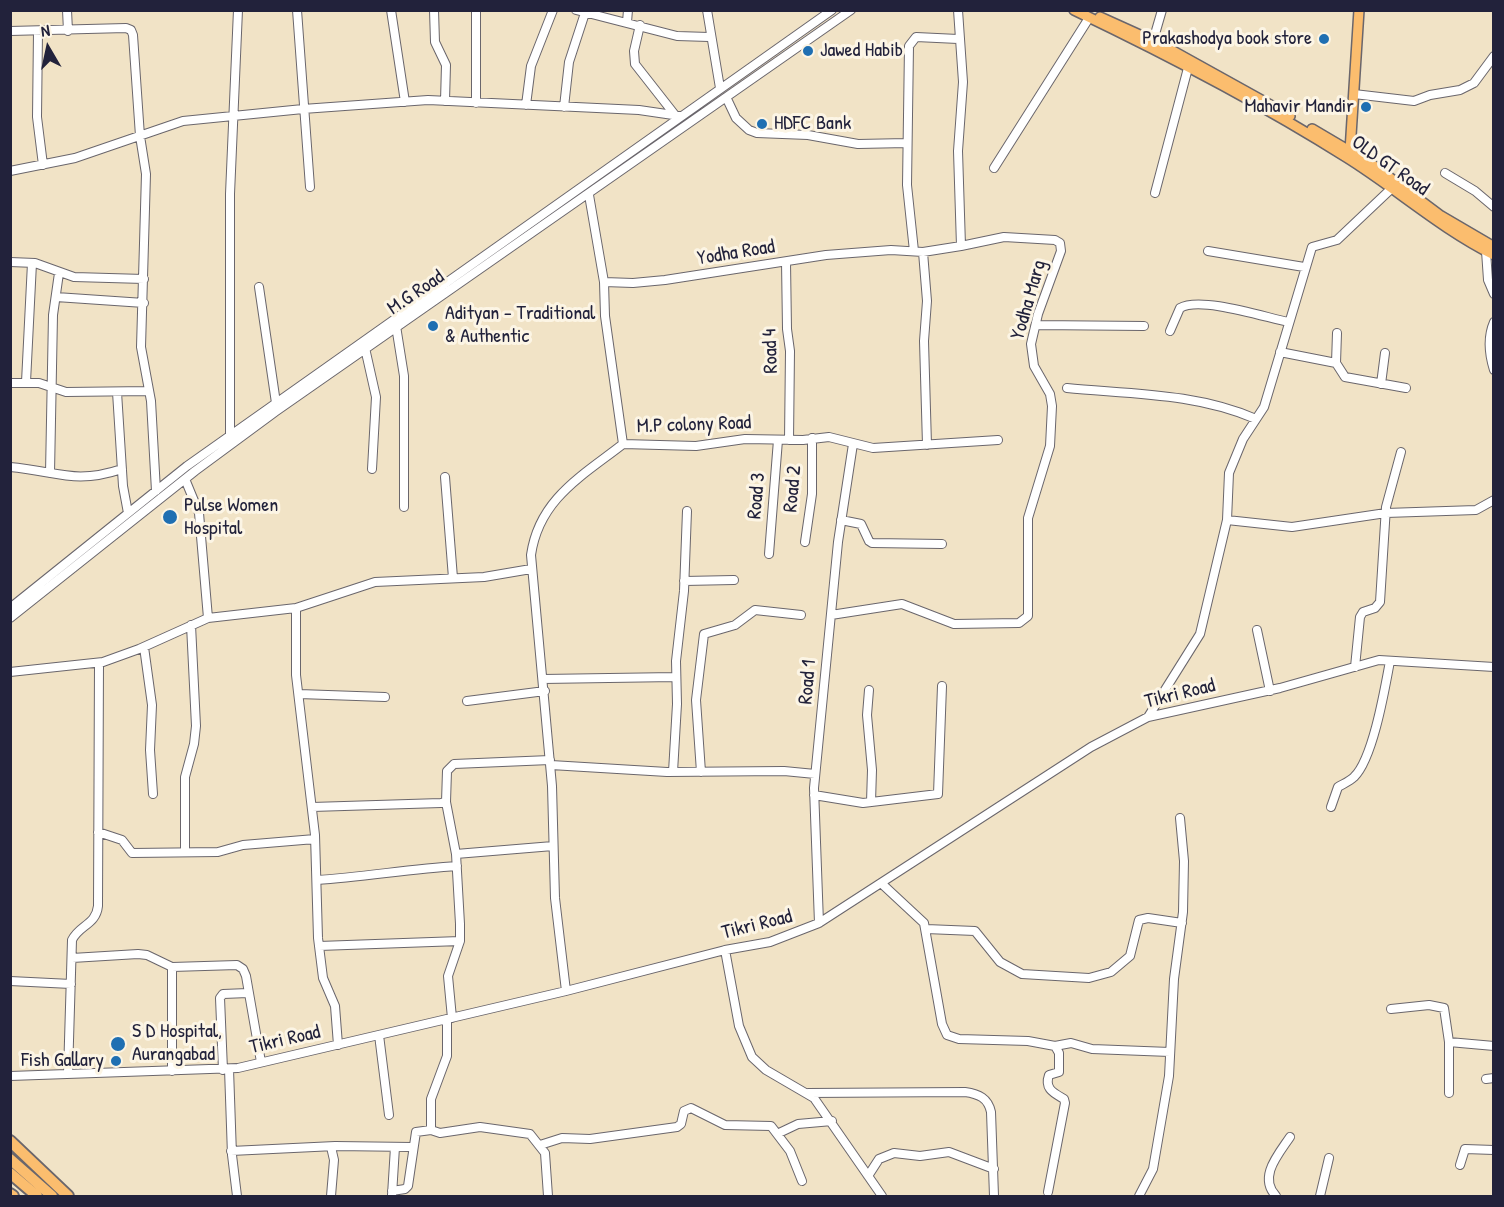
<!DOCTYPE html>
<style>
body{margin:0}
#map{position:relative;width:1504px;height:1207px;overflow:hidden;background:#f1e3c6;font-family:"Patrick Hand",sans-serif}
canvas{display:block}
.frame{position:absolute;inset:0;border:12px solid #22223b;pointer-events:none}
.north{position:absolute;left:18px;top:18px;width:60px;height:60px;-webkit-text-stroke:4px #fcf5e5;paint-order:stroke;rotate:351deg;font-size:16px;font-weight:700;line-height:24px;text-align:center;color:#22223b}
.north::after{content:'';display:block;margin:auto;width:21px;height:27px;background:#22223b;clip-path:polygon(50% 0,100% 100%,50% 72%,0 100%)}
</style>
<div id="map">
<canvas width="1504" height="1207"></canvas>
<div class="frame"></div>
<div class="north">N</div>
</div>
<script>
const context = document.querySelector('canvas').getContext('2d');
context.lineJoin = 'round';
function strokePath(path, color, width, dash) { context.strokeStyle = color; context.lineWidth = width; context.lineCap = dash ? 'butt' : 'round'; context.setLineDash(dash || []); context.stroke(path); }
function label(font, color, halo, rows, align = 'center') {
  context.font = font + ' "Patrick Hand",sans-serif'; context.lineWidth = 6; context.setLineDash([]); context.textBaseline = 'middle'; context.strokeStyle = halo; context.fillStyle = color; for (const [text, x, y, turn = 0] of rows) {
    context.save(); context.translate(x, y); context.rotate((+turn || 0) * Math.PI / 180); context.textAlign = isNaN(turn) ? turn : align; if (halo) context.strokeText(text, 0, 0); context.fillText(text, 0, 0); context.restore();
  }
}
const minor = new Path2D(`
 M67,10L68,31
 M297,10L310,187
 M391,10L405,102
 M434,10L435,42L446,65L445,101
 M476,10V103
 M576,10L677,36L709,37
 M707,10L720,88
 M627,22L628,10
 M640,25L634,51L635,64L675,115
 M10,31L126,28L131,30L133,35L140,136L146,174L141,347L151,401L156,491
 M38,32L37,117L43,165
 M1153,41L1162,10
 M1354,94L1414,101L1430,95L1460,90L1474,83L1494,56
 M727,99L736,118L749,130L757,133L808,135L858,144L907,143
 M526,105L531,66L553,10
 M564,107L569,62L585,13
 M994,168L1089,18
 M10,171L75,158L183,121L303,109L428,100L639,110L680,116
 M1445,173L1475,191L1494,207
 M1155,193L1188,68
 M589,195L604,282L633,283L665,280L826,255L891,250L923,252L961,246
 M914,251L907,185L909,46L916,37L958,39
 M1208,251L1304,267
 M1486,251L1488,280L1494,294
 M923,252L927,301L924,341L927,445
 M10,262L35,263L74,277L144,279
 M786,262L787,329L790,351L789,440
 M604,282L605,316L623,444L696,446L745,439L803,440L829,437L873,448L998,440
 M259,287L276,403
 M56,297L144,303
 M1494,322C1487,338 1489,354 1494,370
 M1036,325L1144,326
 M396,326L404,376V507
 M1170,331L1180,308C1200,296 1264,317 1288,322
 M1337,333L1336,363L1345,377L1406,388
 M365,348L376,397L372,469
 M1280,352L1336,363
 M26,382L32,263
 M10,383H39L66,392L149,391
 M1381,384L1385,353
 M1067,388C1130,394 1197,393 1256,419
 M117,392L123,486L128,513
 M230,435V194L238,10
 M10,467C57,471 74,485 122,469
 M50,473L53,315L59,273
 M445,477L453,578
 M185,479L199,513L208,618
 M841,520L861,524L869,541L872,543L942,544
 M1227,520L1292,527L1386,513L1476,510L1494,500
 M805,542L812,494V438
 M769,554L778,440
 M684,581L734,580
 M10,608L187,466L832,10
 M296,608V675L315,835L318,938L323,978L335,1006L338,1045
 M831,615L902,604L954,624L1019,623L1028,616V518L1050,446L1052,406L1050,394L1034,366L1031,344L1038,314L1061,251L1060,243L1055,240L1004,237L961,246L958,151L963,82L958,10
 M10,618L195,471L275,412L851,10
 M1257,630L1270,691
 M144,647L152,705L150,750L153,794
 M1355,667L1360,617L1363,612L1375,608L1380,602L1386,507L1401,452
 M10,672L103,662L139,649L208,618L296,608L375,582L484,577L531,569
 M543,679L675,677
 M869,690L867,715L872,770L871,802
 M299,694L385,697
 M467,701L545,691
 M1148,717L1200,634L1227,520L1229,473L1243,439L1264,407L1312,247L1337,240L1392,188
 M551,765L667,772L784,771L815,774
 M673,772L677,704L676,661L684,591L687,511
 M701,772L696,700L704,634L735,625L755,610L801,615
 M814,795L863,803L938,794L942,686
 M446,802L456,854L460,924V941L448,976L452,1018
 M312,807L441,803L446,802L447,771L454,764L550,760
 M1331,807L1338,787C1343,784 1350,781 1354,777C1373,759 1385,688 1390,661
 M98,832L122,840L132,853L218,852L243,845L315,839
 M185,852V777L194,744L196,726L191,625
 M456,854L553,846
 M317,880C364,877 409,869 457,866
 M881,883L924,923L942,1024L947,1035L959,1039L1028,1041L1055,1046L1059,1053V1072L1049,1075C1044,1089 1054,1093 1064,1099L1065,1103L1048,1192
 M819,923L814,788L838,542L853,444
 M926,929L975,931L1000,962L1022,974L1089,978L1111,972L1130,956L1139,920L1148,918L1182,923
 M319,946L460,941
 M725,950L739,1026L752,1057L766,1070L814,1098L882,1196
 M72,958L138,954L147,955L172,967L237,965L243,969L246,976L261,1062
 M172,967V1071
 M10,981L71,984
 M566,991L555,898L552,786L531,555C539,499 582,476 623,444
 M1391,1009L1429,1005L1444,1008L1449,1042L1494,1046
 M447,1019V1056L431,1099V1130L440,1133L480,1127L530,1134L545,1153L548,1196
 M379,1035L389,1115
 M1449,1042V1093
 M1055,1046L1071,1043L1092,1049L1170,1052
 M229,1069L232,1155L237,1196
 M223,1070L220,998L223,994L248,993
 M68,1074L72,940C79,925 96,925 98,906L99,663
 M10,1076L238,1068L566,991L725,950L770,942L819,923L1091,747L1148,717L1280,688L1379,660L1494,667
 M1486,1079L1494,1078
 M808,1093L965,1092C979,1094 988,1098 991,1112L994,1196
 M779,1133L798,1124L832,1121
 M540,1145L562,1138L590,1139L677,1127L681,1124L684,1111L691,1108L725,1125L771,1126L790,1151L802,1181
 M231,1151L335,1146L412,1147
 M1460,1165L1465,1149L1494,1150
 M868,1176L879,1159L894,1153L920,1156L949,1152L994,1169
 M392,1191L405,1189L408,1186L416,1132L431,1130
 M392,1195L395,1147
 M331,1196L334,1160L331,1147
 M1139,1196L1153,1169L1169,1076L1174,979L1183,912L1184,861L1180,818
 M1276,1196C1258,1177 1278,1155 1290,1137
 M1320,1196L1329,1158`);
const major = new Path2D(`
 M1074,10C1166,54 1259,102 1346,157C1396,188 1440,228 1494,255
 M1100,17L1162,45L1290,116
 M1312,129L1373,165L1441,216L1494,247
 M1348,155L1350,151L1359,10`);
const highway = new Path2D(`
 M10,1141L68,1196
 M10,1159L52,1196
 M10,1173L37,1196
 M10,1194L13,1196`);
const markers = [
 [1324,39,6,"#1f6fb2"],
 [808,51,6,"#1f6fb2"],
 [1366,107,6,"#1f6fb2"],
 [762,124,6,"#1f6fb2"],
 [433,326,6,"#1f6fb2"],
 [170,517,8,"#1f6fb2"],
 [118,1044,8,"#1f6fb2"],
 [116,1061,6,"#1f6fb2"]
];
const poiNames = [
 ["Prakashodya book store",1312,39,"right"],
 ["Jawed Habib",820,51],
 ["Mahavir Mandir",1354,107,"right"],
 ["HDFC Bank",774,124],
 ["Adityan - Traditional",445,314],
 ["& Authentic",445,337],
 ["Pulse Women",184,506],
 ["Hospital",184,529],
 ["S D Hospital,",132,1032],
 ["Aurangabad",132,1055],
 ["Fish Gallary",104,1061,"right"]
];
const streetNames = [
 ["OLD GT Road",1390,166,35],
 ["Yodha Road",736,253,-9],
 ["M.G Road",416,293,-34],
 ["Yodha Marg",1029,300,-74],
 ["Road 4",771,351,-92],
 ["M.P colony Road",694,425,-2],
 ["Road 2",793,489,-85],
 ["Road 3",757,496,-85],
 ["Road 1",808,682,-85],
 ["Tikri Road",1180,694,-14],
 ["Tikri Road",757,925,-14],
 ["Tikri Road",285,1040,-13]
];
strokePath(minor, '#6a666c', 10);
strokePath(major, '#6a666c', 12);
strokePath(highway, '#6a666c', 14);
strokePath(minor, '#fff', 8);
strokePath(major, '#fbbd6e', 9);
strokePath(highway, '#fbbd6e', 10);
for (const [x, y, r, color] of markers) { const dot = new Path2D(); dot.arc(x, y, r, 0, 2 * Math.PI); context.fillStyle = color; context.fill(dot); strokePath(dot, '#fcf5e5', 2); }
label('20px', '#22223b', '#fcf5e5', poiNames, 'left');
label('20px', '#22223b', '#fcf5e5', streetNames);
</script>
